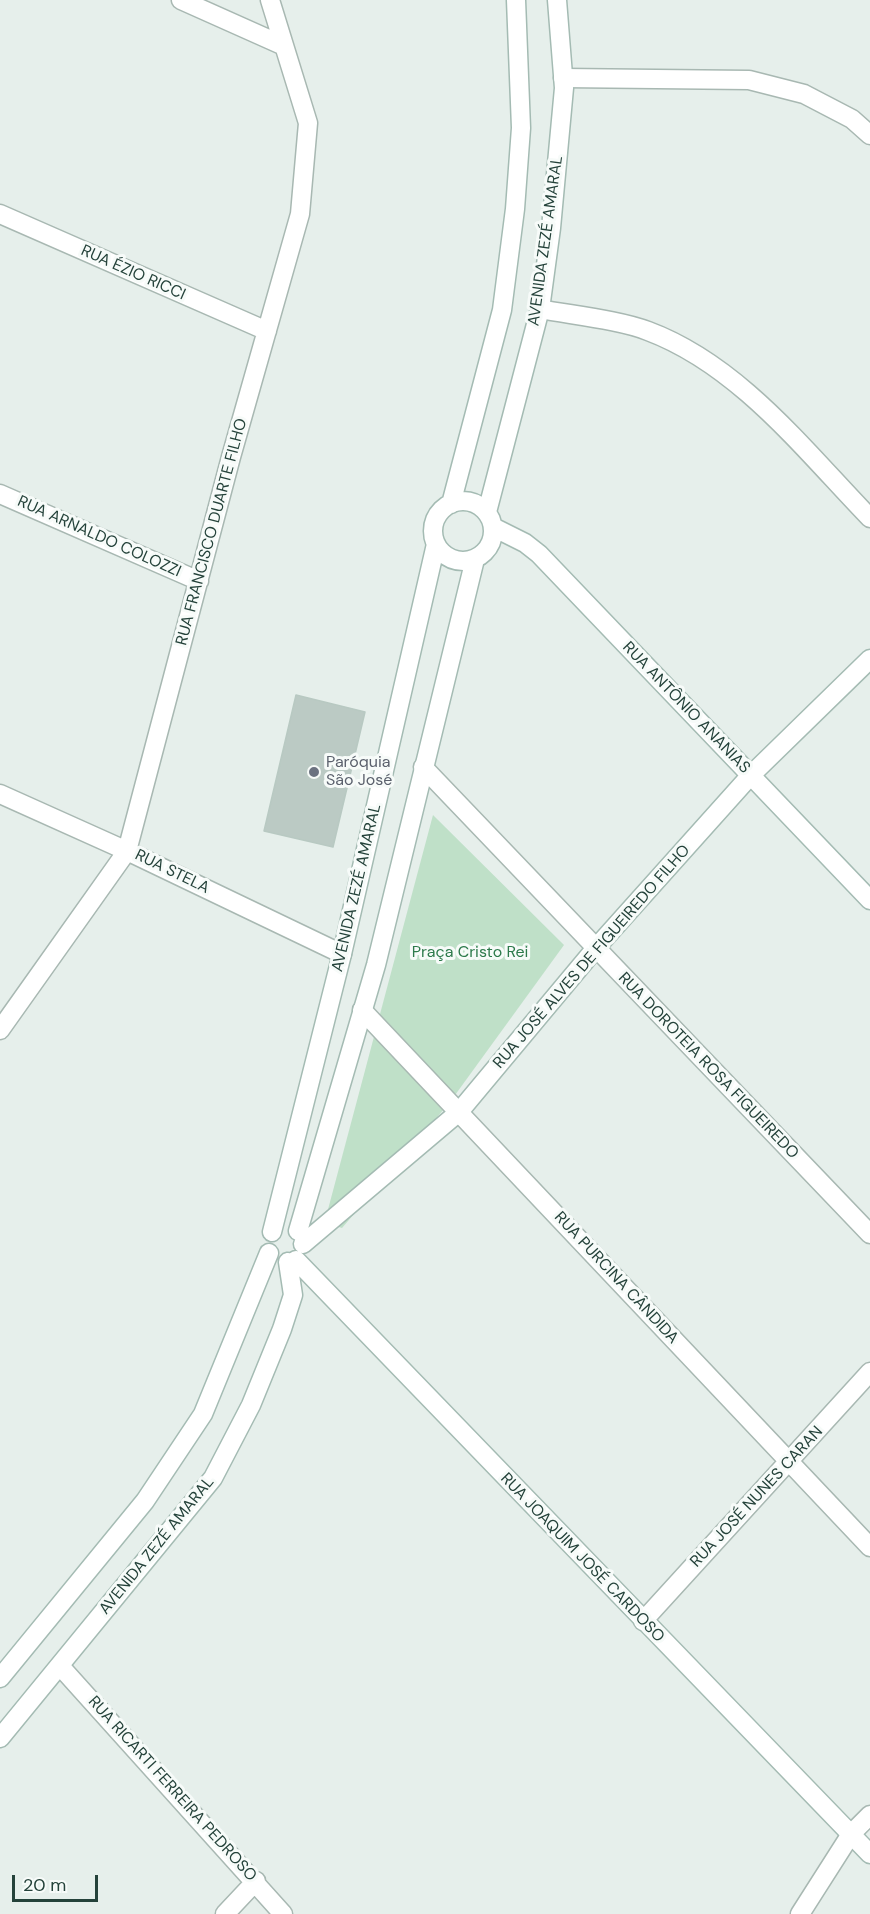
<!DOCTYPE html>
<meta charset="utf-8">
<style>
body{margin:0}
#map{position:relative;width:870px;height:1914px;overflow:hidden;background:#e6efeb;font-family:"DM Sans",sans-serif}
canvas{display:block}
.scale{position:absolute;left:12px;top:1875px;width:86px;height:27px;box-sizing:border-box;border:3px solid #24423a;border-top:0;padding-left:8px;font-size:18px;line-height:21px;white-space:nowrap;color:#24423a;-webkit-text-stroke:4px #f7fbf9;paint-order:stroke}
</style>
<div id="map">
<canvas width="870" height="1914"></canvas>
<div class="scale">20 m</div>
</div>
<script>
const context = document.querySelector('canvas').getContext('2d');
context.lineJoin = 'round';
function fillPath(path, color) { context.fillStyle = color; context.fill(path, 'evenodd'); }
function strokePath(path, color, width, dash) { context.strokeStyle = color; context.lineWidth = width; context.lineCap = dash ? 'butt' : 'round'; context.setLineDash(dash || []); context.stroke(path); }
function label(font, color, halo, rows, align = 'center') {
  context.font = font + ' "DM Sans",sans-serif'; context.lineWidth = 6; context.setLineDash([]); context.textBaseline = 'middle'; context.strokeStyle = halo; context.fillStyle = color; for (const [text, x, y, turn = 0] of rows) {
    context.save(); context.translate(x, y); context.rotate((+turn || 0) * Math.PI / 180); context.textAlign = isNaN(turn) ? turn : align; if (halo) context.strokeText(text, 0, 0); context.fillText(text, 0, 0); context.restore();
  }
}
const green = new Path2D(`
 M433,815L564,945L450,1102L342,1228L332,1225L326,1217Z`);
const building = new Path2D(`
 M296,695L365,712L333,847L264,831Z`);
const street = new Path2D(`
 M181,0L284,46
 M563,78L749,80L804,94L852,119L870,135
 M0,214L267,331
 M540,309C571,315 620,320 648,331C739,365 804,450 870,518
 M0,494L199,581
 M423,767L870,1234
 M0,794L127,851L342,954
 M362,1010L870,1547
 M0,1030L127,851L231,457L300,214L308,123L270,0
 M643,1621L870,1372
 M60,1666L283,1914
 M225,1914L256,1881
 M800,1914L851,1834L870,1815`);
const secondary = new Path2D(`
 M433 531a30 30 0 1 1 60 0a30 30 0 1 1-60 0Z
 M451,504L502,310L515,209L521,128L516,0
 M487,512L540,309L551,228L564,88L557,0
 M493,527L525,543L539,554L870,900
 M298,1231L376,965L475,559
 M272,1232L342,954L436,544
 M303,1244L459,1112L595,949L750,776L870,659
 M296,1260L870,1854
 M0,1678L145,1501L203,1414L269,1253
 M0,1738L213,1478L251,1405L282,1329L293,1295L288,1262`);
const markers = [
 [314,772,6,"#6b7280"]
];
const streetNames = [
 ["AVENIDA ZEZÉ AMARAL",546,241,-82],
 ["RUA ÉZIO RICCI",133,273,24],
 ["RUA FRANCISCO DUARTE FILHO",212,532,-75],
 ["RUA ARNALDO COLOZZI",99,537,24],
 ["RUA ANTÔNIO ANANIAS",686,708,46],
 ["RUA STELA",172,872,26],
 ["AVENIDA ZEZÉ AMARAL",357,888,-77],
 ["RUA JOSÉ ALVES DE FIGUEIREDO FILHO",592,957,-49],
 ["RUA DOROTEIA ROSA FIGUEIREDO",708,1066,46],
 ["RUA PURCINA CÂNDIDA",616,1278,47],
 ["RUA JOSÉ NUNES CARAN",757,1497,-47],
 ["AVENIDA ZEZÉ AMARAL",157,1546,-51],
 ["RUA JOAQUIM JOSÉ CARDOSO",582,1558,46],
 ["RUA RICARTI FERREIRA PEDROSO",172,1789,48]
];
const worshipNames = [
 ["Paróquia",326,763],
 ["São José",326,781]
];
const parkNames = [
 ["Praça Cristo Rei",470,953]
];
fillPath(green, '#bfe0c8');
fillPath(building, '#bbcac4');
strokePath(building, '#b8c9c2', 1.5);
strokePath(street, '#a8b8b2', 21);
strokePath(secondary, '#a4bbb3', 21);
strokePath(street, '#fff', 18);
strokePath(secondary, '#fff', 18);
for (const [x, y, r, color] of markers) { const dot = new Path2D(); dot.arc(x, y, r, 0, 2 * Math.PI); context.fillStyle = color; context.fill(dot); strokePath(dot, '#f7fbf9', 2); }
label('16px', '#24423a', '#f7fbf9', streetNames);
label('16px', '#5b616d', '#f7fbf9', worshipNames, 'left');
label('16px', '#2d7a4b', '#f7fbf9', parkNames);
</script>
